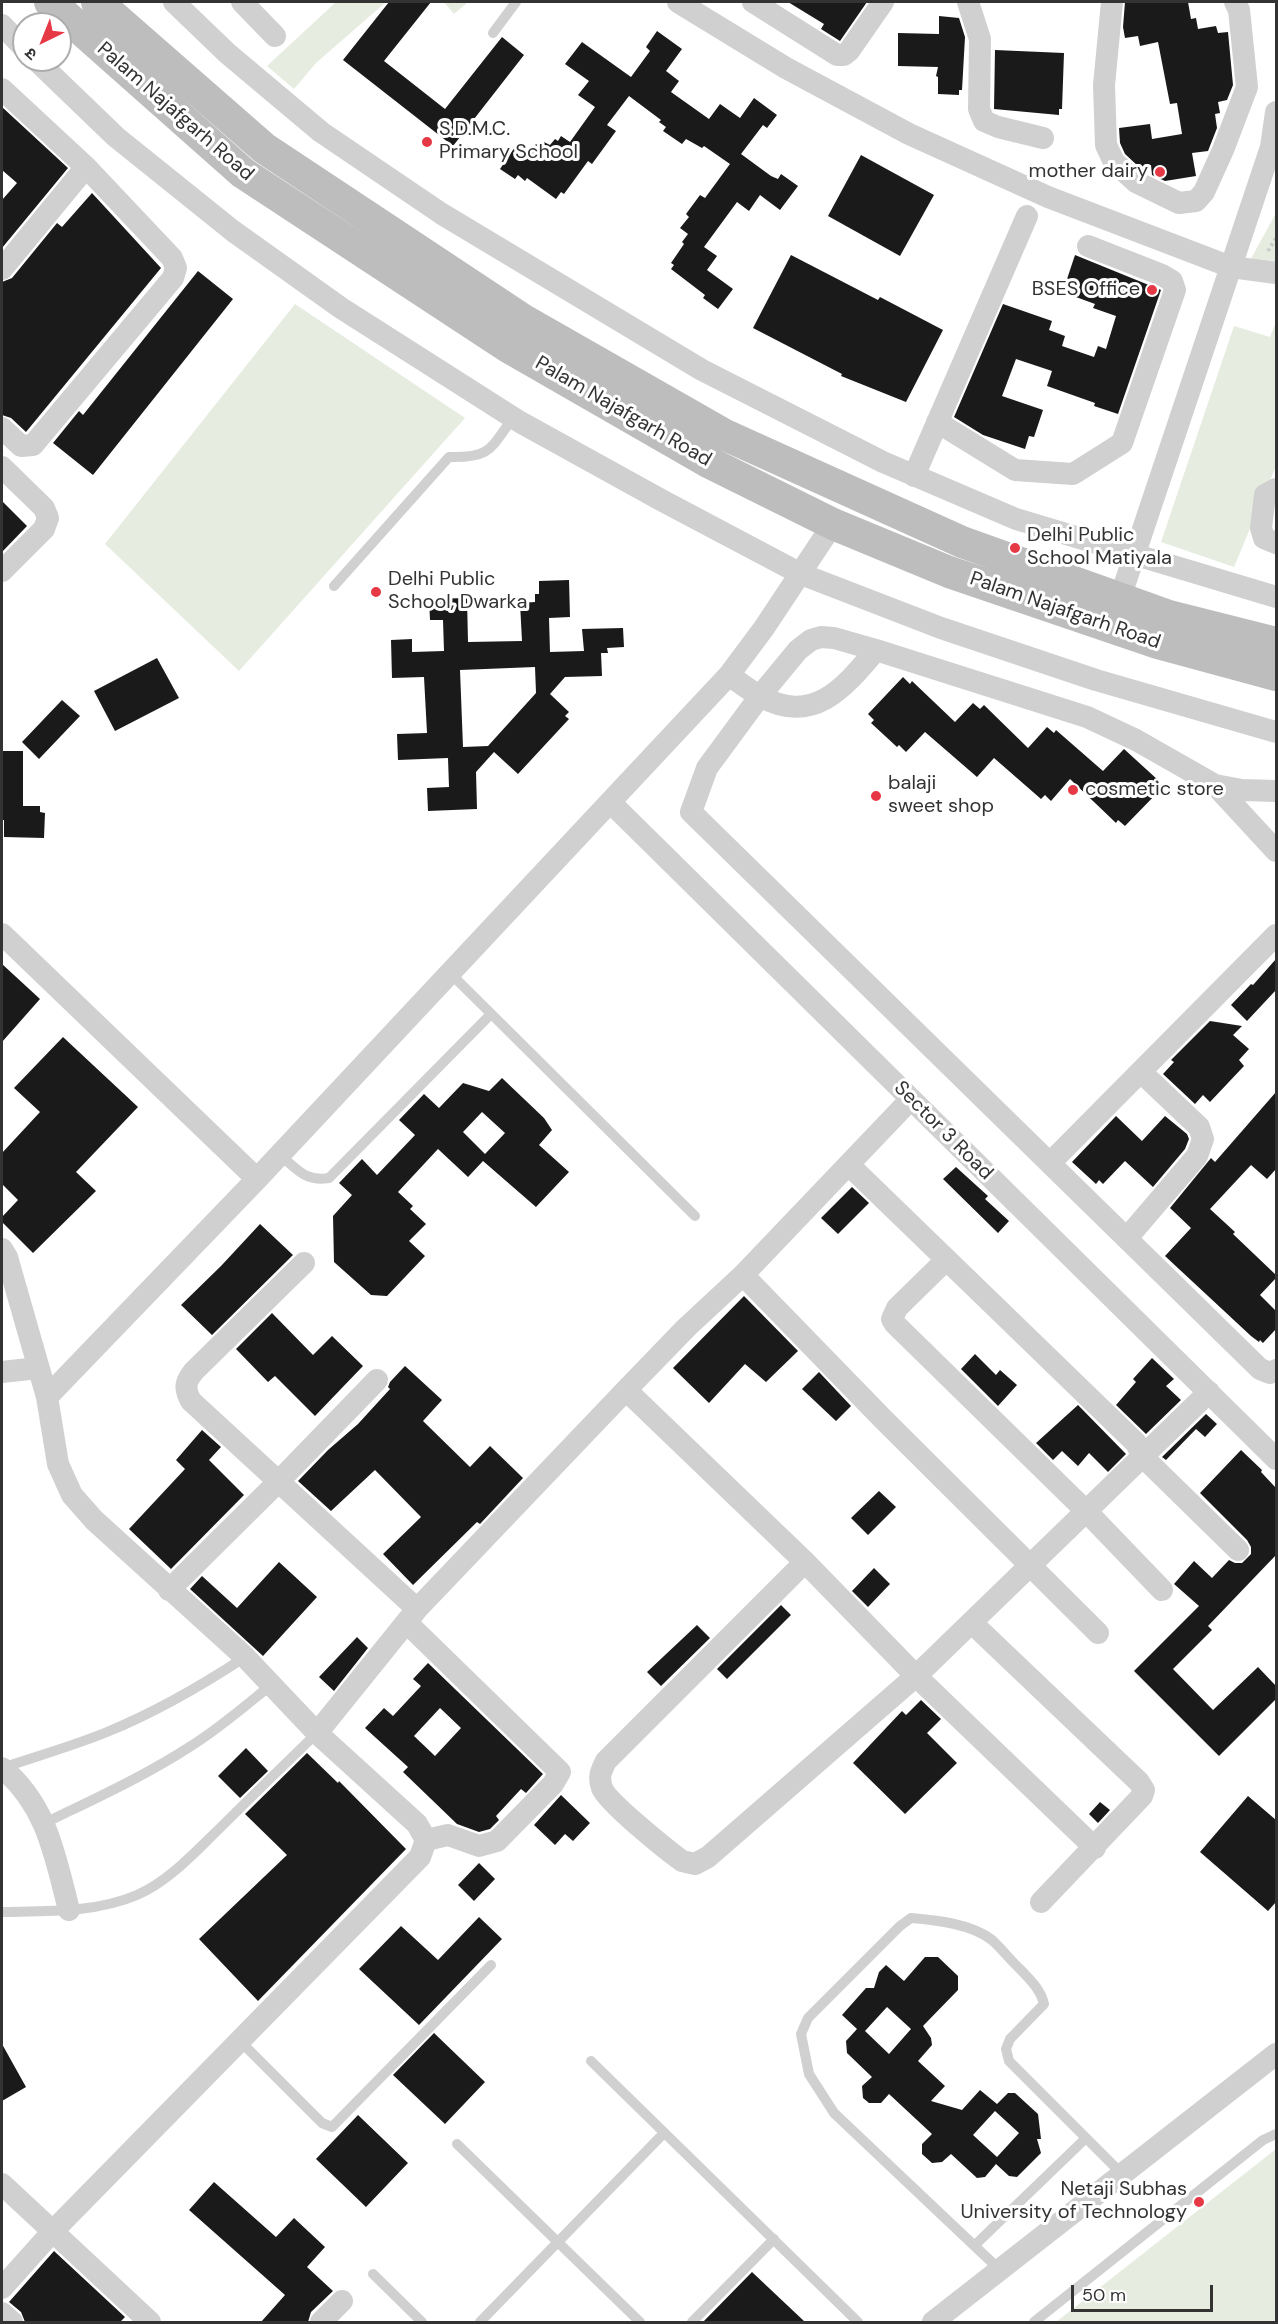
<!DOCTYPE html>
<meta charset="utf-8">
<style>
body{margin:0}
#map{position:relative;width:1278px;height:2324px;overflow:hidden;background:#fff;font-family:"DM Sans","Noto Sans Devanagari",sans-serif}
canvas{display:block}
.frame{position:absolute;inset:0;border:3px solid #333;pointer-events:none}
.north{position:absolute;left:12px;top:12px;width:60px;height:60px;box-sizing:border-box;background:#fff;border:2px solid #adadad;border-radius:50%;rotate:223deg;font-size:16px;font-weight:700;line-height:24px;text-align:center;color:#333}
.north::after{content:'';display:block;margin:auto;width:21px;height:27px;background:#e63946;clip-path:polygon(50% 0,100% 100%,50% 72%,0 100%)}
.scale{position:absolute;left:1071px;top:2285px;width:142px;height:27px;box-sizing:border-box;border:3px solid #333;border-top:0;padding-left:8px;font-size:18px;line-height:21px;white-space:nowrap;color:#333;-webkit-text-stroke:4px #fff;paint-order:stroke}
</style>
<div id="map">
<canvas width="1278" height="2324"></canvas>
<div class="frame"></div>
<div class="north">उ</div>
<div class="scale">50 m</div>
</div>
<script>
const context = document.querySelector('canvas').getContext('2d');
context.lineJoin = 'round';
function fillPath(path, color) { context.fillStyle = color; context.fill(path, 'evenodd'); }
function strokePath(path, color, width, dash) { context.strokeStyle = color; context.lineWidth = width; context.lineCap = dash ? 'butt' : 'round'; context.setLineDash(dash || []); context.stroke(path); }
function label(font, color, halo, rows, align = 'center') {
  context.font = font + ' "DM Sans",sans-serif'; context.lineWidth = 6; context.setLineDash([]); context.textBaseline = 'middle'; context.strokeStyle = halo; context.fillStyle = color; for (const [text, x, y, turn = 0] of rows) {
    context.save(); context.translate(x, y); context.rotate((+turn || 0) * Math.PI / 180); context.textAlign = isNaN(turn) ? turn : align; if (halo) context.strokeText(text, 0, 0); context.fillText(text, 0, 0); context.restore();
  }
}
const green = new Path2D(`
 M336,2H386L316,63L294,89L267,66Z
 M444,2H468L454,14Z
 M1276,213V266L1248,264Z
 M295,304L465,418L239,671L105,544Z
 M1276,322V466L1234,567L1161,542L1234,326L1270,337Z
 M1276,2149V2322H1056Z`);
const building = new Path2D(`
 M389,2H431L384,61L445,109L502,37L524,55L453,146L343,60Z
 M788,2H867L840,41L821,29L824,24Z
 M1125,2H1188L1191,19L1196,18L1198,29L1216,26L1218,33L1228,32L1233,85L1227,100L1218,102L1220,113L1215,114L1217,128L1208,151L1192,153L1196,176L1165,181L1152,175L1151,165L1139,167L1125,154L1120,143L1119,128L1150,124L1152,139L1182,134L1177,103L1170,104L1158,42L1140,46L1138,36L1125,38L1123,27Z
 M939,16L959,18L965,37L962,90H959V95L938,94V77L936,76L938,67L898,66V33L939,34Z
 M657,31L682,49L666,71L679,81L671,92L709,119L720,104L740,118L754,98L777,115L767,128L763,125L741,154L771,176L778,179L781,174L798,186L780,210L760,195L749,211L737,202L704,247L717,256L707,270L733,289L718,309L703,298L705,295L671,269L674,265L671,263L684,244L682,242L688,234L680,228L689,217L686,214L700,195L705,198L730,164L704,146L702,148L686,139L682,144L663,131L666,127L659,122L661,120L629,96L607,125L616,131L592,164L588,161L564,194L561,192L556,199L527,178L525,181L518,175L515,179L500,169L515,147L524,154L526,150L530,153L536,144L540,147L544,142L550,145L555,139L558,141L561,136L570,142L595,107L578,95L589,81L565,64L582,42L631,77L650,51L646,47Z
 M995,50L1064,53L1062,109H1059V115L994,109Z
 M2,107L68,168L2,248V200L17,183L2,170Z
 M861,155L934,195L900,256L828,216Z
 M92,193L161,268L26,432L11,418L2,415V282L12,278L57,223L62,227Z
 M791,255L878,300L880,297L943,330L906,402L841,376L842,374L753,328Z
 M1075,255L1161,290L1118,414L1094,406L1095,403L1047,386L1052,371L1016,359L1002,396L1043,410L1034,437L1029,436L1025,449L983,435L954,417L1003,304L1052,321L1049,330L1065,336L1062,346L1094,357L1098,346L1106,349L1116,316L1093,308L1095,304L1065,293L1068,285H1065Z
 M198,271L233,299L93,475L53,443L79,411L83,415Z
 M2,501L27,526L2,552Z
 M569,580L570,617L549,618L550,652L584,651L582,629L623,628L624,647L607,648L608,653H601L602,676L565,677L550,694L569,712L565,716L569,719L518,774L494,752L476,772L477,809L428,811L427,788L449,787L448,758L398,760L397,734L427,733L424,677L392,678L391,640L412,639V652L444,651L443,620H430L429,599L467,598L468,642L522,641L520,603L535,602V594H539V581ZM535,667L536,693L488,746L463,747L460,670Z
 M157,658L179,698L115,731L94,691Z
 M903,677L910,684L912,681L955,722L973,703L980,709L984,705L1028,748L1047,727L1054,733L1056,730L1103,771L1124,749L1158,780L1154,784L1160,790L1125,826L1118,820L1116,823L1070,779L1051,801L1045,795L1041,799L994,758L977,777L925,732L906,752L899,745L897,747L871,723L874,720L868,714Z
 M62,700L80,716L39,759L22,742Z
 M2,751H23V806H40V812L45,813L44,838L4,837V820H2Z
 M1276,959V990L1247,1021L1231,1005L1251,984L1253,985Z
 M2,964L40,999L2,1042Z
 M1210,1021L1242,1026L1233,1035L1249,1049L1239,1060L1244,1066L1210,1102L1203,1095L1195,1104L1163,1074L1174,1062L1171,1060Z
 M63,1037L138,1107L76,1172L96,1191L33,1253L2,1222V1217L18,1200L2,1184V1153L40,1112L14,1088Z
 M502,1078L544,1118L552,1130L539,1145L569,1172L536,1207L483,1161L468,1177L438,1149L398,1192L413,1206L410,1209L426,1224L409,1241L425,1256L387,1296L371,1295L334,1262L333,1216L352,1195L339,1183L362,1159L377,1175L415,1135L399,1120L424,1094L439,1108L463,1083L489,1091ZM482,1112L505,1133L485,1154L463,1132Z
 M1276,1092V1169L1267,1179L1251,1165L1210,1209L1235,1232L1233,1234L1276,1275V1278L1260,1295L1276,1311V1329L1263,1343L1260,1340L1259,1342L1251,1336L1165,1256L1191,1228L1170,1208L1211,1158L1215,1162Z
 M1116,1116L1142,1141L1165,1116L1187,1134L1189,1139L1185,1149L1153,1187L1125,1161L1103,1184L1099,1180L1096,1184L1072,1162Z
 M956,1167L988,1196L985,1199L1009,1221L998,1233L943,1179Z
 M852,1187L869,1203L838,1234L821,1218Z
 M260,1224L293,1255L212,1335L181,1305L221,1266Z
 M744,1296L798,1351L766,1382L745,1364L709,1403L673,1368Z
 M272,1313L313,1355L332,1336L363,1366L315,1416L275,1376L268,1382L236,1349Z
 M975,1354L996,1375L1000,1370L1017,1385L998,1406L961,1369Z
 M1152,1358L1174,1379L1166,1386L1181,1400L1146,1434L1116,1405L1136,1382L1133,1379Z
 M405,1366L442,1400L423,1421L470,1467L490,1446L523,1478L480,1524L477,1522L413,1585L383,1554L421,1517L375,1470L331,1511L298,1481L328,1450L358,1424L390,1389L388,1387L390,1382Z
 M819,1372L851,1406L836,1421L802,1389Z
 M1078,1405L1126,1454L1108,1472L1089,1453L1078,1466L1062,1451L1053,1460L1036,1443Z
 M1206,1414L1217,1424L1205,1437L1196,1429L1166,1460L1162,1457Z
 M202,1430L221,1447L209,1460L244,1495L171,1569L129,1529L185,1469L176,1460Z
 M1241,1450L1262,1470L1261,1472L1276,1488V1555L1208,1626L1212,1630L1173,1669L1213,1710L1258,1667L1276,1686V1699L1219,1756L1134,1671L1199,1606L1174,1584L1194,1561L1212,1578L1229,1560L1235,1563H1242L1251,1554V1547L1247,1540L1200,1493Z
 M879,1491L896,1507L868,1535L851,1518Z
 M279,1562L317,1597L263,1656L190,1589L202,1576L237,1608Z
 M874,1568L890,1584L868,1607L852,1591Z
 M781,1605L791,1615L727,1679L717,1669Z
 M697,1625L710,1638L661,1686L647,1672Z
 M357,1637L368,1648L334,1691L319,1677Z
 M428,1663L543,1774L526,1793L521,1789L496,1816L499,1820L490,1829L479,1832L457,1824L403,1772L408,1767L365,1728L384,1708L393,1716L421,1686L413,1679ZM440,1708L461,1728L435,1756L414,1736Z
 M921,1700L941,1719L927,1733L957,1763L905,1814L853,1763L902,1711L906,1715Z
 M246,1748L268,1771L240,1798L218,1776Z
 M307,1753L338,1783L339,1781L406,1849L258,2001L199,1939L287,1855L245,1814Z
 M561,1795L590,1823L573,1841L565,1834L555,1845L534,1825Z
 M1248,1796L1276,1820V1902L1268,1911L1200,1852Z
 M1100,1802L1110,1810L1098,1823L1089,1814Z
 M479,1863L495,1879L474,1901L458,1885Z
 M479,1917L502,1939L419,2025L359,1969L401,1926L438,1960Z
 M925,1957H938L958,1976V1990L923,2026L931,2038L932,2045L918,2061L945,2086L931,2101L962,2110L980,2090L997,2104L1008,2093H1015L1038,2114L1041,2139H1037L1041,2153L1017,2177L1009,2176L996,2164L985,2177L977,2178L951,2154L942,2162L932,2163L922,2154V2144L932,2134L889,2094L881,2103H869L863,2098L862,2086L872,2077L847,2053L846,2041L857,2029L842,2015L866,1988H874L879,1972L886,1965L904,1981ZM887,2007L911,2029L889,2054L865,2031ZM995,2111L1019,2133L997,2157L973,2135Z
 M434,2033L485,2082L445,2124L393,2075Z
 M2,2044L26,2087L2,2101Z
 M358,2115L408,2163L366,2207L316,2159Z
 M214,2182L276,2237L294,2218L325,2247L307,2267L333,2291L311,2312L308,2322H261L285,2295L189,2210Z
 M54,2251L125,2317L120,2322H25L21,2312L9,2302Z
 M752,2272L805,2322H703Z`);
const path = new Path2D(`
 M1268,251L1276,238`);
const lane = new Path2D(`
 M493,33L516,2
 M334,586L449,457C491,458 490,449 513,418
 M450,973L695,1216
 M280,1155C297,1169 305,1182 329,1178L491,1014
 M2,1768C37,1756 73,1746 107,1732C156,1712 201,1686 245,1657
 M45,1823C94,1799 145,1776 191,1746C220,1728 245,1706 271,1685
 M2,1912C46,1911 95,1913 137,1895C168,1882 195,1852 219,1829C251,1797 284,1765 317,1733
 M240,2041L322,2123L332,2127L491,1965
 M591,2061L858,2322
 M457,2144L640,2322
 M975,2245L1086,2138
 M1000,2270L834,2113L809,2074L801,2034L808,2018L900,1926L911,1918C936,1920 972,1924 992,1940C1002,1949 1011,1961 1021,1970C1031,1981 1041,1990 1044,2004L1010,2039L1006,2049L1009,2061L1122,2174
 M373,2274L422,2322
 M480,2322L664,2133
 M692,2322L774,2239
 M1034,2322L1263,2140L1276,2134`);
const street = new Path2D(`
 M174,2L227,53L321,132L442,214L702,370L883,462L1016,519L1276,597
 M242,2L275,36
 M678,2L786,68L909,134L1048,197L1231,267L1276,273
 M753,2L837,55H844L849,51L883,2
 M968,2L980,39L979,109L984,121L998,127L1043,138
 M1112,2L1104,85L1106,145L1114,162L1136,182L1179,203L1196,201L1204,192L1223,150L1247,87L1239,10L1235,2
 M2,25L24,48
 M36,60L116,137L233,231L341,308L520,422L663,501L801,574L941,628L1096,680L1276,732
 M2,89L86,167L172,258L176,268L173,278L33,445L21,446L2,428
 M2,269L86,167
 M937,422L1015,470L1073,474L1122,443L1175,290L1172,281L1162,275L1088,246
 M2,467L44,508L48,518L44,529L2,571
 M914,476L1027,216
 M1276,489L1265,495L1261,528L1264,538L1276,543
 M1120,598L1271,147L1276,112
 M729,675C739,682 749,690 760,696C813,726 844,688 876,650
 M1215,785L1276,851
 M1276,791L1242,790L1215,785L1136,740L1087,717L876,650L834,638L821,637L811,640L798,650L760,696L707,768L691,812L1260,1369L1270,1373L1276,1370
 M610,802L1276,1459
 M2,934L257,1179
 M1050,1163L1276,935
 M850,1166L1136,1443L1142,1456L1238,1550
 M1127,1238L1197,1156L1203,1139L1199,1127L1141,1072
 M2,1249L7,1257L47,1397L58,1464L72,1495L94,1520L245,1657L317,1733L417,1824L426,1840L420,1857L53,2231L2,2288
 M945,1261L897,1308L892,1319L895,1324L1086,1511L1162,1590
 M304,1263L194,1371C185,1382 184,1388 191,1401L417,1609
 M743,1275L883,1419L1098,1633
 M2,1372L38,1368
 M626,1390L805,1562L916,1676L1095,1848
 M47,1397L257,1179L729,675L764,628L833,524
 M805,1562L606,1761C601,1771 598,1777 602,1788C607,1802 667,1850 682,1861L695,1864L708,1857L916,1676L1209,1392
 M169,1590L279,1481L377,1380
 M407,1623L560,1772L553,1784L497,1841L479,1846L448,1835L426,1840
 M972,1623L1139,1782L1144,1790L1142,1796L1041,1902
 M317,1733L417,1609L626,1390L686,1328L743,1275L911,1099
 M2,1768C47,1805 55,1856 69,1910
 M2,2184L150,2322
 M2,2313L12,2322
 M321,2322L342,2301
 M933,2322L1276,2054`);
const secondary = new Path2D(`
 M50,2L243,173L508,347L708,462L833,524L949,572L1158,643L1276,675
 M97,2L264,148L525,321L723,434L962,542L1169,616L1276,643`);
const markers = [
 [427,142,6,"#e63946"],
 [1160,172,6,"#e63946"],
 [1152,290,6,"#e63946"],
 [1015,548,6,"#e63946"],
 [376,592,6,"#e63946"],
 [1073,790,6,"#e63946"],
 [876,796,6,"#e63946"],
 [1199,2202,6,"#e63946"]
];
const streetNames = [
 ["Palam Najafgarh Road",175,112,41],
 ["Palam Najafgarh Road",623,412,30],
 ["Palam Najafgarh Road",1065,611,19],
 ["Sector 3 Road",943,1131,45]
];
const poiNames = [
 ["S.D.M.C.",439,130],
 ["Primary School",439,153],
 ["mother dairy",1148,172,"right"],
 ["BSES Office",1140,290,"right"],
 ["Delhi Public",1027,536],
 ["School Matiyala",1027,559],
 ["Delhi Public",388,580],
 ["School, Dwarka",388,603],
 ["balaji",888,784],
 ["sweet shop",888,807],
 ["cosmetic store",1085,790],
 ["Netaji Subhas",1187,2190,"right"],
 ["University of Technology",1187,2213,"right"]
];
fillPath(green, '#e6ecdf');
fillPath(building, '#1a1a1a');
strokePath(path, '#cdcdcd', 4, [3, 3]);
strokePath(lane, '#d0d0d0', 10);
strokePath(street, '#d0d0d0', 22);
strokePath(secondary, '#bdbdbd', 32);
for (const [x, y, r, color] of markers) { const dot = new Path2D(); dot.arc(x, y, r, 0, 2 * Math.PI); context.fillStyle = color; context.fill(dot); strokePath(dot, '#fff', 2); }
label('20px', '#333', '#fff', streetNames);
label('20px', '#333', '#fff', poiNames, 'left');
</script>
